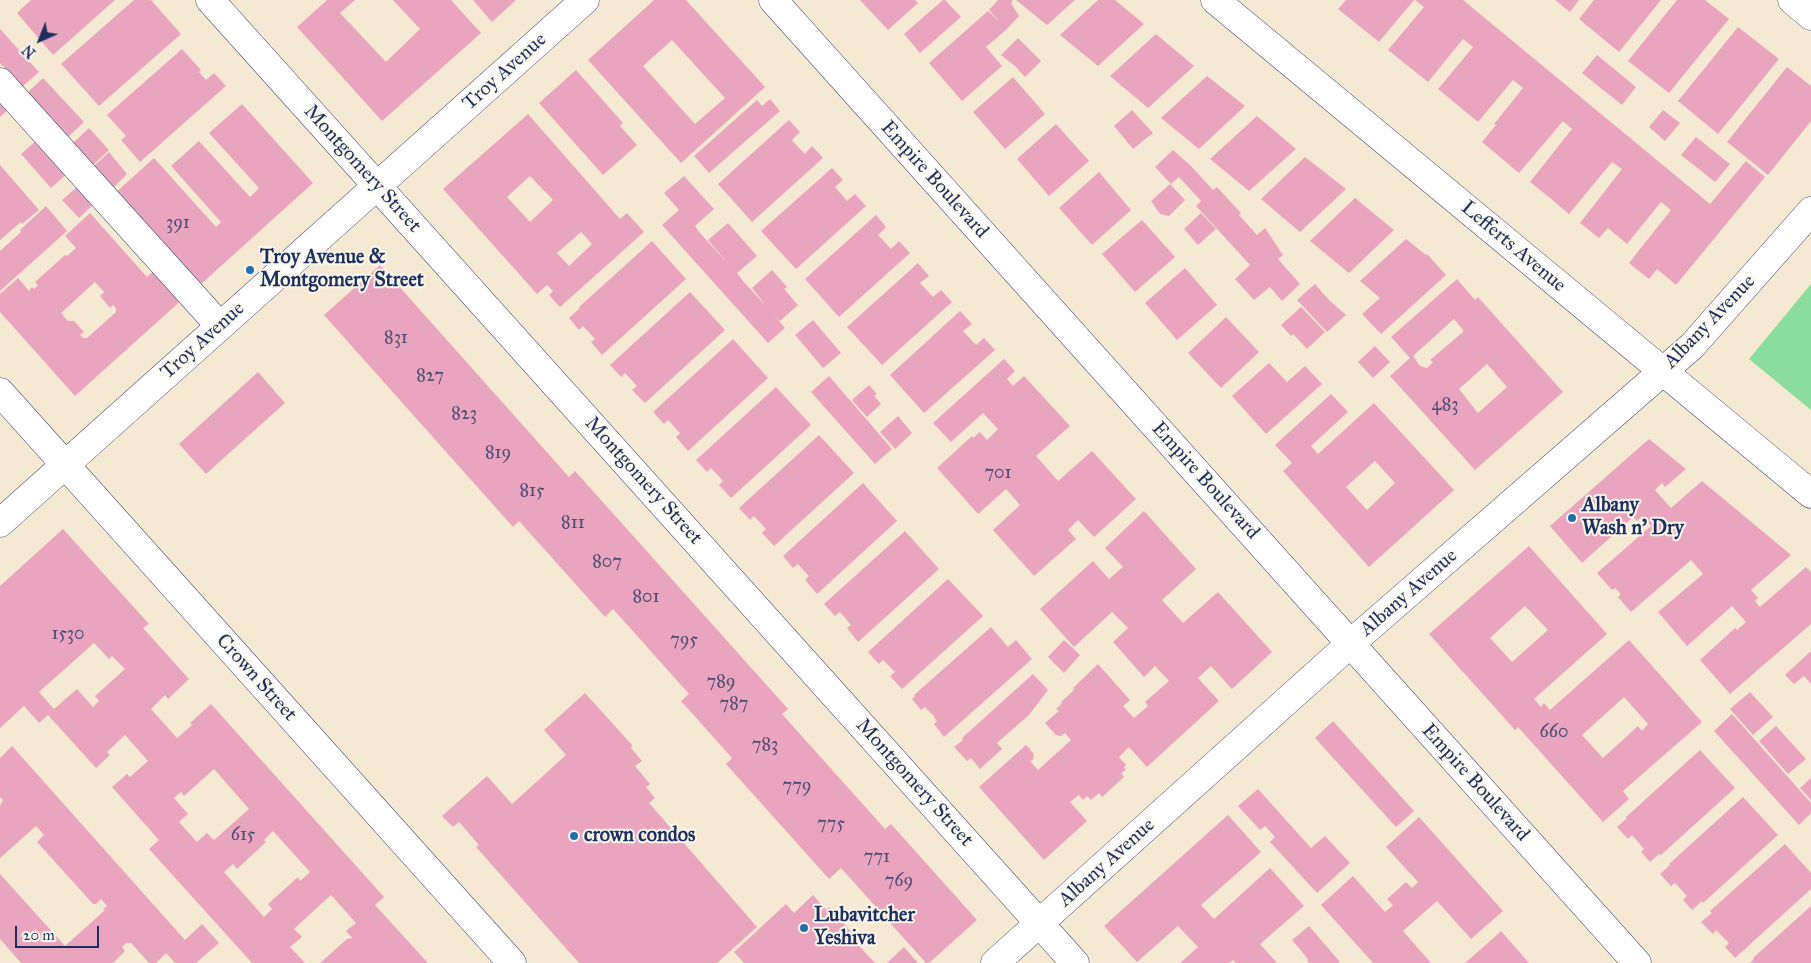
<!DOCTYPE html>
<style>
body{margin:0}
#map{position:relative;width:1811px;height:963px;overflow:hidden;background:#f6e9d4;font-family:"IM FELL Great Primer",serif}
canvas{display:block}
.north{position:absolute;left:15px;top:15px;width:50px;height:50px;-webkit-text-stroke:4px #fbf7ec;paint-order:stroke;rotate:224deg;font-size:14px;font-weight:700;line-height:20px;text-align:center;color:#1b2f5e}
.north::after{content:'';display:block;margin:auto;width:18px;height:22px;background:#1b2f5e;clip-path:polygon(50% 0,100% 100%,50% 72%,0 100%)}
.scale{position:absolute;left:15px;top:926px;width:84px;height:22px;box-sizing:border-box;border:2px solid #1b2f5e;border-top:0;padding-left:6px;font-size:15px;line-height:18px;white-space:nowrap;color:#1b2f5e;-webkit-text-stroke:4px #fbf7ec;paint-order:stroke}
</style>
<div id="map">
<canvas width="1811" height="963"></canvas>
<div class="north">N</div>
<div class="scale">20 m</div>
</div>
<script>
const context = document.querySelector('canvas').getContext('2d');
context.lineJoin = 'round';
function fillPath(path, color) { context.fillStyle = color; context.fill(path, 'evenodd'); }
function strokePath(path, color, width, dash) { context.strokeStyle = color; context.lineWidth = width; context.lineCap = dash ? 'butt' : 'round'; context.setLineDash(dash || []); context.stroke(path); }
function label(font, color, halo, rows, align = 'center') {
  context.font = font + ' "IM FELL Great Primer",serif'; context.lineWidth = 4; context.setLineDash([]); context.textBaseline = 'middle'; context.strokeStyle = halo; context.fillStyle = color; for (const [text, x, y, turn = 0] of rows) {
    context.save(); context.translate(x, y); context.rotate((+turn || 0) * Math.PI / 180); context.textAlign = isNaN(turn) ? turn : align; if (halo) context.strokeText(text, 0, 0); context.fillText(text, 0, 0); context.restore();
  }
}
const green = new Path2D(`
 M1811,284V410L1749,359Z`);
const building = new Path2D(`
 M31,0H115L53,55L17,13Z
 M134,0H151L181,34L99,106L61,64Z
 M327,0H355L340,13L386,62L420,29L393,0H451L481,33L382,121L297,27Z
 M473,0H516L492,22Z
 M654,0H686L765,87L681,163L588,60ZM672,40L725,98L695,124L643,66Z
 M860,0H915L918,3L888,30Z
 M943,0H945L961,17L920,53L904,34Z
 M998,0H1011L1013,1L1011,3L1019,16L1007,29L986,47L1002,66L962,101L929,63L988,11L1000,22L989,10Z
 M1016,0H1075L1047,25Z
 M1098,0H1115L1144,24L1098,66L1060,35Z
 M1346,0H1414L1379,42L1338,9Z
 M1415,0H1463L1710,204L1746,161L1765,177L1676,285L1657,269L1649,279L1629,263L1671,210L1661,202L1627,244L1608,228L1599,238L1580,223L1622,169L1612,162L1569,214L1550,198L1530,182L1572,129L1563,121L1519,173L1482,142L1496,125L1494,124L1523,88L1513,80L1478,122L1438,89L1473,47L1463,39L1428,82L1388,50L1424,7Z
 M1555,0H1579L1570,12Z
 M1594,0H1661L1619,52L1579,19Z
 M1677,0H1705L1729,19L1669,93L1628,61Z
 M1738,27L1779,59L1718,134L1678,101Z
 M0,29L39,72L22,87L0,63Z
 M1156,34L1194,66L1148,108L1110,76Z
 M1018,38L1041,61L1025,77L1015,66L1001,55Z
 M182,49L201,70L199,72L206,80L214,73L226,86L140,162L121,140L126,136L107,115Z
 M1597,55L1636,87L1622,105L1582,73Z
 M1787,67L1811,86V121L1768,175L1727,142Z
 M576,70L623,123L620,126L637,145L603,175L539,103Z
 M1207,76L1245,106L1199,149L1161,118Z
 M1013,77L1045,114L1005,149L973,112Z
 M43,78L84,122L68,137L27,93Z
 M0,93L12,106L0,117Z
 M770,99L780,111L709,173L694,156L757,100L762,106Z
 M242,104L313,183L200,285L114,194L154,158L216,227L221,222L171,166L199,141L250,197L259,188L209,133Z
 M1132,110L1153,133L1133,149L1114,126Z
 M1663,110L1680,123L1665,141L1649,127Z
 M528,114L620,219L627,213L644,232L560,307L549,295L553,291L547,285L537,294L443,189ZM530,176L553,200L530,222L507,197ZM581,232L592,244L569,266L557,253Z
 M1257,116L1296,149L1249,191L1210,159Z
 M789,120L800,132L792,140L798,147L805,154L812,146L823,158L752,222L718,184Z
 M1056,124L1089,161L1049,196L1017,159Z
 M89,128L109,150L92,166L72,144Z
 M1696,137L1730,164L1715,182L1681,155Z
 M38,139L68,173L51,188L21,154Z
 M1173,150L1191,166L1213,190L1217,187L1241,213L1239,215L1257,235L1265,228L1283,255L1278,259L1300,284L1282,301L1270,287L1254,300L1235,279L1250,265L1196,206L1201,201L1179,177L1171,184L1155,167Z
 M109,152L127,174L112,189L92,168Z
 M1305,157L1346,189L1300,232L1261,199Z
 M0,165L39,210L22,224L21,222L0,240Z
 M832,168L843,180L835,187L847,201L855,194L866,206L796,269L761,231Z
 M1099,172L1131,210L1092,245L1059,208Z
 M684,176L714,209L695,226L700,233L729,265L708,240L728,223L757,256L737,273L743,281L767,307L752,288L772,270L787,287L784,289L798,305L780,321L774,315L785,328L768,343L662,225L679,210L664,193Z
 M1170,184L1185,200L1169,216L1160,214L1151,201Z
 M79,185L95,203L79,218L62,200Z
 M1355,198L1394,230L1349,273L1310,241Z
 M46,206L67,231L0,291V251L21,232L20,230Z
 M90,213L147,277L158,267L185,297L75,396L0,312V294L18,278L29,291L32,287L34,289L38,285L35,282L65,255L67,256L76,248L65,236ZM95,282L104,292L100,296L110,308L113,305L116,308V312L87,338H83L80,335L84,332L74,321H68L61,313Z
 M1201,213L1216,229L1198,245L1184,229Z
 M876,215L886,227L878,235L891,249L899,241L910,253L839,317L805,279Z
 M1142,220L1175,257L1135,292L1102,254Z
 M1406,239L1426,255L1427,254L1446,275L1381,334L1362,314L1380,298L1360,281Z
 M652,241L686,279L602,355L591,342L595,339L583,326L579,330L569,318L580,308L579,307Z
 M918,263L929,276L920,283L933,297L941,290L952,302L882,365L847,327Z
 M380,265L569,477L575,471L661,567L788,709L782,714L885,829L891,824L977,920L929,963H926L841,868L829,879L726,764L732,758L681,701L689,694L631,629L613,609L605,617L519,521L513,527L324,315Z
 M1185,268L1217,305L1177,340L1145,303Z
 M1457,279L1475,300L1478,297L1563,392L1475,470L1390,376L1410,358L1391,337ZM1454,319L1463,330V332L1430,360L1433,362L1427,368L1420,366L1413,356ZM1487,364L1507,387L1478,413L1459,389Z
 M1315,284L1329,300L1346,315L1327,332L1297,300Z
 M690,292L725,330L645,403L632,390L637,386L625,373L621,377L610,365Z
 M1301,307L1325,332L1307,349L1293,334L1291,336L1281,325Z
 M960,311L972,324L963,331L976,345L984,338L995,350L924,413L890,375Z
 M1226,317L1259,352L1221,388L1188,353Z
 M813,320L841,353L823,368L795,335Z
 M733,339L768,378L688,451L676,437L680,433L668,420L664,424L653,412Z
 M1375,346L1390,362L1373,378L1358,362Z
 M1004,359L1015,371L1007,379L1013,386L1024,376L1070,426L1036,456L1058,481L1092,451L1136,499L1094,537L1078,520L1068,530L1076,539L1034,576L993,530L1020,505L1006,489L978,514L937,468L972,436L973,438L980,432L987,440L998,429L983,413L951,442L933,423Z
 M1269,363L1287,382L1305,366L1322,384L1266,434L1232,396Z
 M258,372L285,403L206,474L179,444Z
 M829,376L892,449L875,464L811,392Z
 M869,385L877,394L874,396L881,404L867,417L852,400Z
 M776,387L811,425L731,498L719,485L723,481L711,468L707,472L696,460Z
 M1331,394L1348,412L1311,446L1318,454L1374,403L1454,490L1369,567L1283,471L1292,463L1275,445ZM1375,461L1395,483L1367,510L1346,487Z
 M898,416L912,433L895,449L880,432Z
 M819,435L854,473L774,546L762,533L766,529L754,516L750,520L739,508Z
 M1649,439L1686,469L1665,487L1662,483L1655,490L1671,508L1702,481L1791,555L1751,590L1758,598L1755,601L1760,607L1806,567L1811,572V624L1730,694L1700,660L1735,628L1737,630L1746,622L1732,606L1687,646L1658,612L1703,574L1691,560L1631,612L1618,597L1621,594L1615,588L1612,590L1597,573L1651,526L1642,516L1637,521L1633,517L1582,563L1550,526Z
 M863,483L897,521L817,594L805,580L809,576L804,571L798,564L793,568L783,556Z
 M1144,511L1196,569L1162,600L1183,623L1218,592L1272,652L1232,689L1211,666L1198,678L1219,701L1147,767L1129,747L1119,757L1126,765L1124,767L1126,770L1121,773L1124,777L1102,797L1099,793L1091,800L1087,796L1083,800L1079,795L1070,802L1087,821L1044,860L979,787L1026,745L1034,754L1033,760L1030,761L1038,770L1071,740L1065,733L1061,736L1056,735L1045,723L1059,711L1056,709L1062,703L1061,702L1074,690L1073,688L1098,664L1130,700L1123,706L1134,718L1148,706L1145,702L1169,681L1155,666L1144,677L1113,642L1128,628L1112,612L1074,647L1040,609L1093,561L1109,579L1123,567L1105,548Z
 M63,529L149,624L143,628L189,679L168,699L165,695L151,709L177,738L192,725L190,723L211,704L384,897L375,905L428,963H320L347,939L352,938L346,931L356,923L331,895L294,929L302,937L290,947L305,963H252L149,849L159,840L112,787L127,774L130,777L148,761L125,735L107,752L110,755L96,768L48,715L39,723L24,706L0,728V586ZM94,643L109,659L112,656L125,669L95,696L99,701L93,707L77,689L54,709L39,692ZM214,769L249,809L214,840L207,833L197,842L179,822L188,814L174,798L181,792L184,796ZM273,831L310,872L300,881L298,877L268,904L272,909L264,917L224,872L233,864L237,869L266,842L264,840Z
 M905,531L939,569L858,642L847,628L851,625L840,612L835,616L824,604Z
 M1529,546L1607,634L1534,699L1541,707L1544,703L1550,710L1629,640L1702,722L1623,791L1629,799L1603,822L1518,727L1515,730L1429,634ZM1525,606L1548,630L1512,662L1490,638ZM1624,697L1648,724L1642,731L1638,726L1603,758L1582,735Z
 M948,579L983,616L902,689L890,676L895,672L883,660L879,664L868,652Z
 M991,627L1008,647L1016,640L1032,659L944,737L934,724L937,721L932,714L925,707L921,710L912,699L915,696L914,695Z
 M1064,640L1080,655L1064,673L1048,657Z
 M1811,651V684L1804,676L1794,684L1785,675Z
 M1033,674L1048,690L1029,715L997,743L1002,749L980,769L971,758L967,761L954,747L963,740L962,738Z
 M1750,692L1773,717L1753,735L1730,709Z
 M585,693L632,745L631,748L642,761L635,766L650,784L646,787L655,798L649,803L757,927L717,963H579L476,847L479,845L459,822L453,827L442,816L487,776L512,804L566,755L544,730Z
 M1732,714L1811,803V813L1799,825L1714,731Z
 M1333,721L1414,811L1396,827L1315,738Z
 M1776,726L1806,759L1788,774L1759,741Z
 M12,746L185,940L202,924L219,943L196,963H175L166,953L156,963H149L131,943H126L122,947L125,951L113,963H21L0,939V874L65,946L105,910L103,909L107,906L101,899L96,904H93L37,842L44,835L36,826L0,858V806L3,800L0,797V758Z
 M1700,750L1735,788L1661,855L1659,854L1650,862L1641,852L1644,849L1632,835L1628,839L1617,827L1627,818L1626,817Z
 M1811,778V800L1800,788Z
 M1258,789L1311,848L1325,836L1350,863L1317,893L1270,842L1275,837L1265,826L1260,830L1238,806Z
 M1743,797L1778,835L1703,903L1702,901L1692,910L1683,900L1687,896L1675,883L1671,886L1660,874L1670,865L1669,864Z
 M1228,815L1261,852L1201,905L1214,919L1270,868L1304,906L1260,944L1277,963H1236L1233,960L1229,963H1180L1198,947L1178,926L1137,962L1104,926Z
 M1419,817L1503,911L1471,939L1437,901L1403,931L1431,963H1373L1321,905L1353,876L1385,912L1393,905L1387,899L1406,882L1412,888L1418,882L1386,847Z
 M1785,844L1811,873V889L1735,958L1725,947L1729,943L1716,930L1713,934L1701,922L1712,913L1710,911Z
 M813,895L826,910L829,907L861,943L858,945L875,963H744L734,952L786,904L794,913Z
 M1811,906V963H1750L1754,959L1753,958Z
 M1309,926L1340,962L1339,963H1309L1307,960L1308,959L1292,940Z
 M1501,931L1529,963H1465L1497,935Z
 M904,947L918,963H887Z`);
const minor = new Path2D(`
 M210,0L1075,963
 M1215,0L1811,494
 M1792,0L1811,16
 M0,82L220,326
 M0,392L512,963
 M0,523L585,0
 M995,963L1350,644L1692,346L1811,211`);
const major = new Path2D(`
 M773,0L1637,963`);
const markers = [
 [250,270,5,"#1f6fb2"],
 [1572,518,5,"#1f6fb2"],
 [574,836,5,"#1f6fb2"],
 [804,928,5,"#1f6fb2"]
];
const numberNames = [
 ["391",178,224],
 ["831",396,339],
 ["827",430,377],
 ["483",1445,406],
 ["823",464,415],
 ["819",498,454],
 ["701",998,474],
 ["815",532,492],
 ["811",573,524],
 ["807",607,563],
 ["801",646,598],
 ["1530",68,635],
 ["795",684,641],
 ["789",721,683],
 ["787",734,705],
 ["660",1554,733],
 ["783",765,746],
 ["779",797,787],
 ["775",831,825],
 ["615",243,836],
 ["771",877,858],
 ["769",899,882]
];
const streetNames = [
 ["Troy Avenue",505,72,-42],
 ["Montgomery Street",362,169,48],
 ["Empire Boulevard",934,180,48],
 ["Lefferts Avenue",1513,247,40],
 ["Albany Avenue",1710,322,-46],
 ["Troy Avenue",203,341,-42],
 ["Montgomery Street",643,481,48],
 ["Empire Boulevard",1205,481,48],
 ["Albany Avenue",1409,593,-41],
 ["Crown Street",256,678,48],
 ["Montgomery Street",914,783,48],
 ["Empire Boulevard",1475,783,48],
 ["Albany Avenue",1107,863,-42]
];
const poiNames = [
 ["Troy Avenue &",260,258],
 ["Montgomery Street",260,281],
 ["Albany",1582,506],
 ["Wash n' Dry",1582,529],
 ["crown condos",584,836],
 ["Lubavitcher",814,916],
 ["Yeshiva",814,939]
];
fillPath(green, '#8bdd9e');
fillPath(building, '#e8a5bd');
strokePath(minor, '#3c4b70', 29);
strokePath(major, '#3c4b70', 29);
strokePath(minor, '#fff', 28);
strokePath(major, '#fff', 28);
for (const [x, y, r, color] of markers) { const dot = new Path2D(); dot.arc(x, y, r, 0, 2 * Math.PI); context.fillStyle = color; context.fill(dot); strokePath(dot, '#fbf7ec', 2); }
label('18px', '#4e4c76', null, numberNames);
label('20px', '#1b2f5e', '#fbf7ec', streetNames);
label('bold 20px', '#1b2f5e', '#fbf7ec', poiNames, 'left');
</script>
